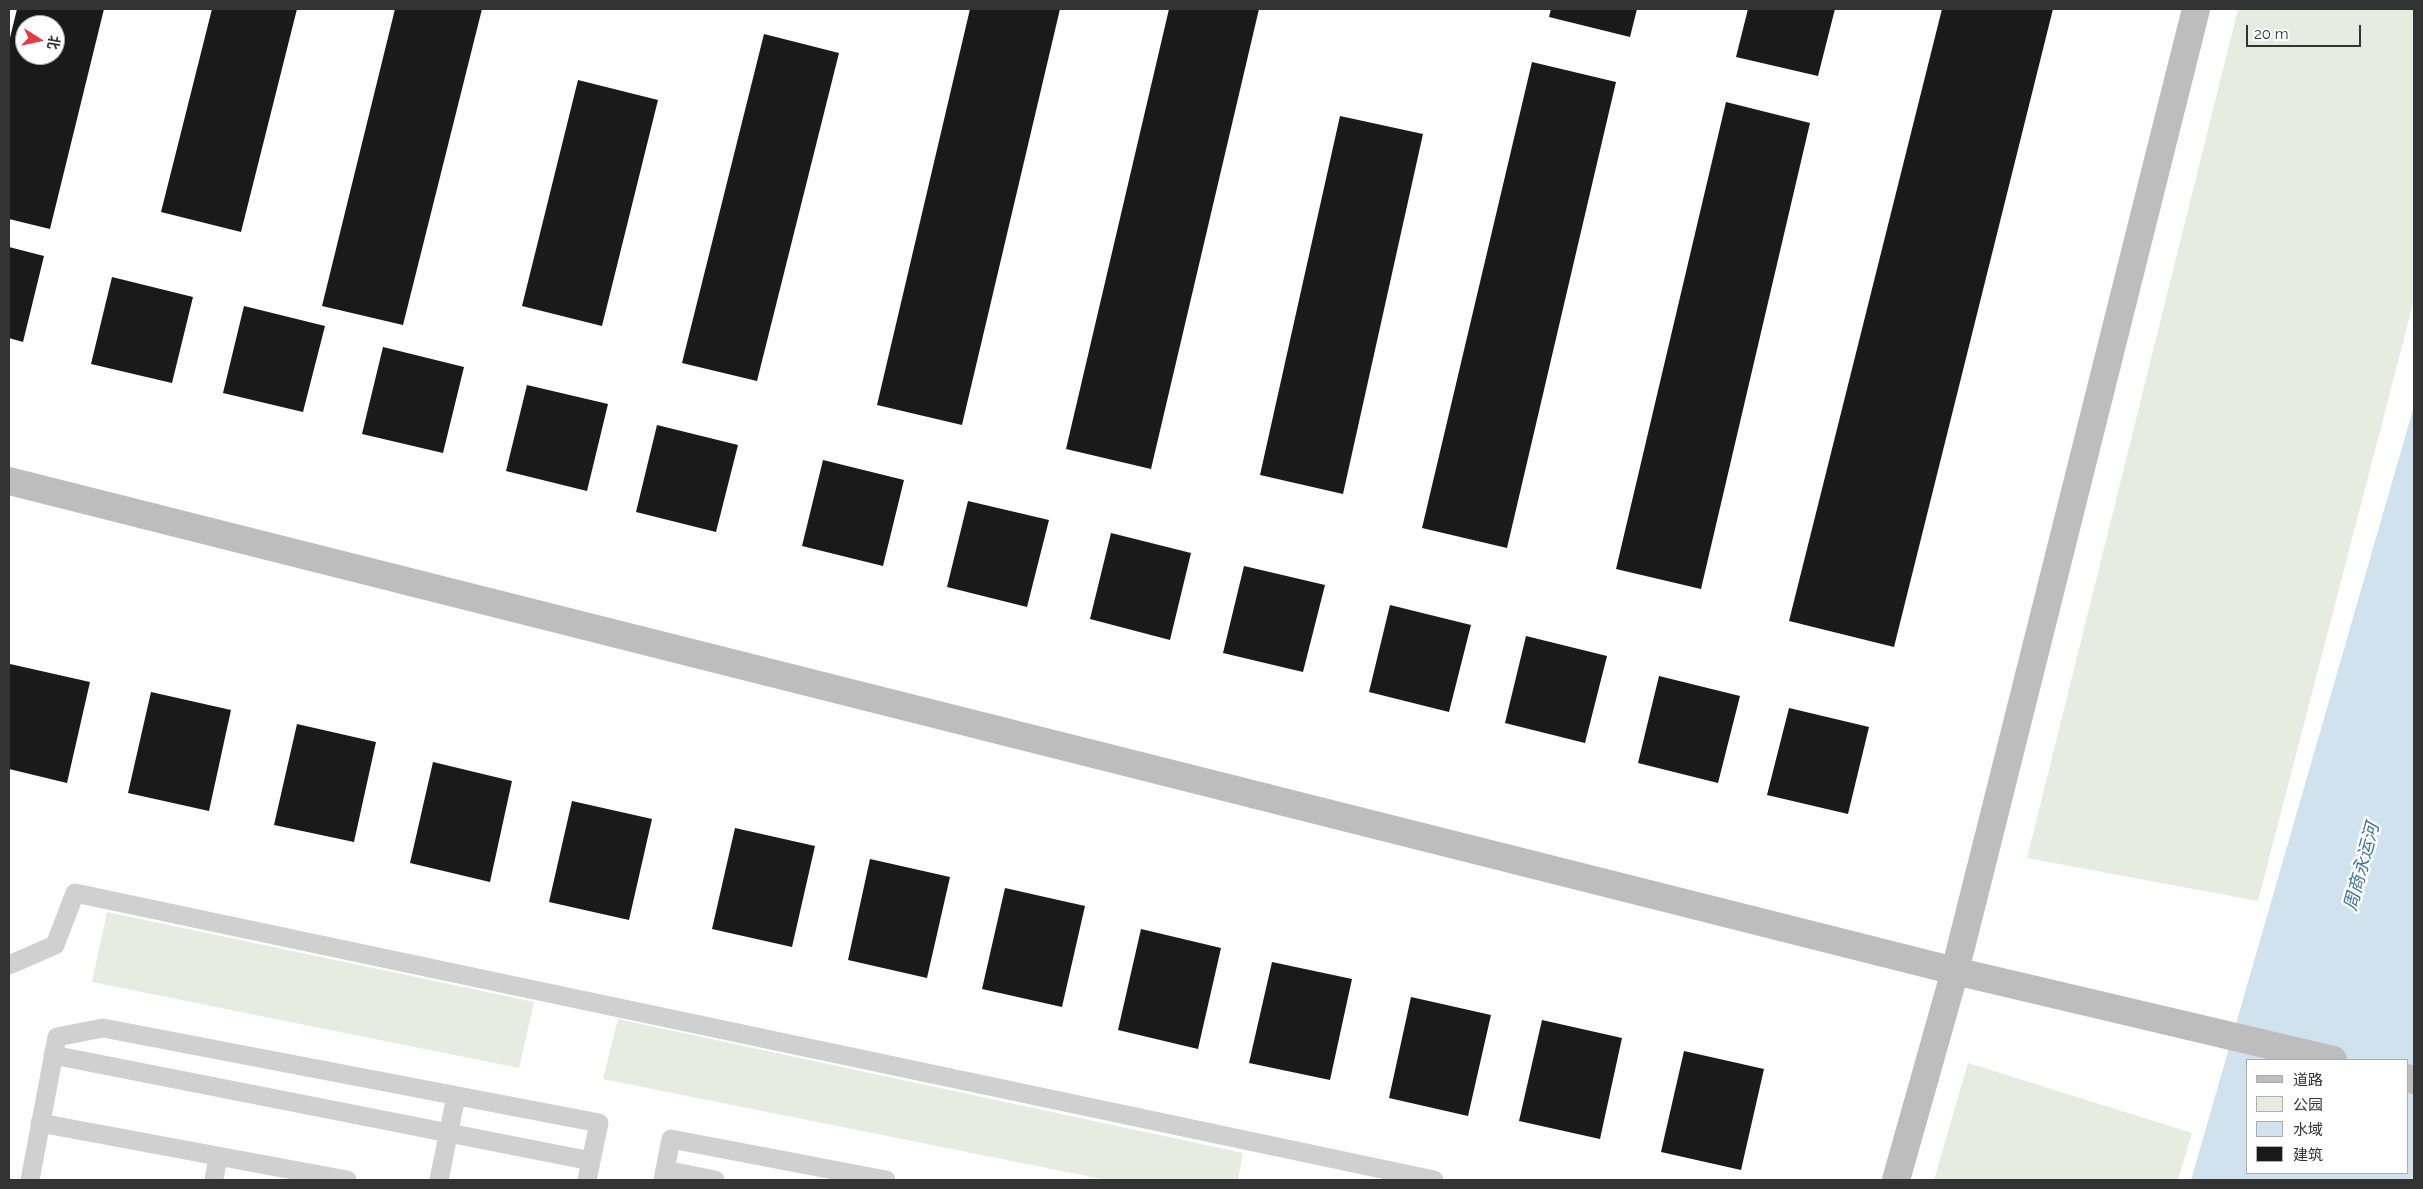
<!DOCTYPE html>
<meta charset="utf-8">
<style>
body{margin:0}
#map{position:relative;width:2423px;height:1189px;overflow:hidden;background:#fff;font-family:Raleway,"Noto Sans SC",sans-serif}
canvas{display:block}
.frame{position:absolute;inset:0;border:10px solid #333;pointer-events:none}
.legend{position:absolute;left:2246px;top:1059px;width:162px;height:115px;box-sizing:border-box;background:#fff;border:1px solid #adadad;margin:0;padding:6px 9px;list-style:none;font-size:15px;color:#333}
.legend li{display:flex;align-items:center;gap:10px;height:25px}
.legend b{width:25px;border:1px solid #adadad}
.north{position:absolute;left:15px;top:15px;width:50px;height:50px;box-sizing:border-box;background:#fff;border:1px solid #adadad;border-radius:50%;rotate:100deg;font-size:14px;font-weight:700;line-height:20px;text-align:center;color:#333}
.north::after{content:'';display:block;margin:auto;width:18px;height:22px;background:#e63946;clip-path:polygon(50% 0,100% 100%,50% 72%,0 100%)}
.scale{position:absolute;left:2246px;top:25px;width:115px;height:22px;box-sizing:border-box;border:2px solid #333;border-top:0;padding-left:6px;font-size:15px;line-height:18px;white-space:nowrap;color:#333;-webkit-text-stroke:4px #fff;paint-order:stroke}
</style>
<div id="map">
<canvas width="2423" height="1189"></canvas>
<div class="frame"></div>
<ul class="legend">
<li><b style="height:6px;background:#bdbdbd"></b>道路</li>
<li><b style="height:14px;background:#e6ecdf"></b>公园</li>
<li><b style="height:14px;background:#cfe2ee"></b>水域</li>
<li><b style="height:14px;background:#1a1a1a"></b>建筑</li>
</ul>
<div class="north">北</div>
<div class="scale">20 m</div>
</div>
<script>
const context = document.querySelector('canvas').getContext('2d');
context.lineJoin = 'round';
function fillPath(path, color) { context.fillStyle = color; context.fill(path, 'evenodd'); }
function strokePath(path, color, width, dash) { context.strokeStyle = color; context.lineWidth = width; context.lineCap = dash ? 'butt' : 'round'; context.setLineDash(dash || []); context.stroke(path); }
function label(font, color, halo, rows, align = 'center') {
  context.font = font + ' Raleway,"Noto Sans SC",sans-serif'; context.lineWidth = 5; context.setLineDash([]); context.textBaseline = 'middle'; context.strokeStyle = halo; context.fillStyle = color; for (const [text, x, y, turn = 0] of rows) {
    context.save(); context.translate(x, y); context.rotate((+turn || 0) * Math.PI / 180); context.textAlign = isNaN(turn) ? turn : align; if (halo) context.strokeText(text, 0, 0); context.fillText(text, 0, 0); context.restore();
  }
}
const green = new Path2D(`
 M2238,9H2414V300L2258,901L2027,858Z
 M107,912L534,1002L519,1068L92,982Z
 M618,1019L1243,1153L1238,1180H1106L603,1079Z
 M1968,1063L2192,1133L2178,1180H1934Z`);
const water = new Path2D(`
 M2414,406V1180H2191ZM2247,1060H2407V1173H2247Z`);
const building = new Path2D(`
 M17,9H104L50,229L9,219V42ZM25,25H55V55H25Z
 M212,9H297L241,232L161,212Z
 M395,9H482L403,325L322,306Z
 M970,9H1060L962,425L877,405Z
 M1169,9H1259L1151,469L1066,449Z
 M1551,9H1637L1630,37L1549,17Z
 M1748,9H1835L1818,76L1736,57Z
 M1942,9H2053L1894,647L1789,621Z
 M764,34L839,53L757,381L682,363Z
 M1532,62L1616,82L1507,548L1422,528Z
 M578,80L658,100L602,326L522,306Z
 M1726,102L1810,123L1701,589L1616,569Z
 M1340,116L1423,134L1343,494L1260,475Z
 M9,247L44,256L23,342L9,338Z
 M112,277L193,297L172,383L91,364Z
 M244,306L325,326L303,412L223,393Z
 M383,347L464,367L443,453L362,434Z
 M527,385L608,404L587,491L506,471Z
 M657,425L738,445L716,532L636,512Z
 M823,460L904,480L883,566L802,546Z
 M968,501L1049,520L1027,607L947,587Z
 M1111,533L1191,553L1170,640L1090,619Z
 M1244,566L1325,585L1303,672L1223,653Z
 M1390,605L1471,625L1449,712L1369,692Z
 M1526,636L1607,656L1585,743L1505,723Z
 M10,664L90,682L67,783L9,769Z
 M1659,676L1740,696L1718,783L1638,763Z
 M151,692L231,710L209,811L128,793Z
 M1789,708L1869,727L1848,814L1767,795Z
 M297,724L376,742L354,842L274,825Z
 M433,762L512,781L490,882L410,863Z
 M572,801L652,819L629,920L549,902Z
 M735,828L815,846L792,947L712,929Z
 M870,859L950,877L927,978L848,960Z
 M1005,888L1085,906L1062,1007L982,989Z
 M1141,929L1221,948L1198,1049L1118,1030Z
 M1272,962L1352,979L1330,1080L1249,1063Z
 M1411,997L1491,1015L1468,1116L1389,1098Z
 M1542,1020L1622,1038L1600,1139L1519,1121Z
 M1684,1051L1764,1069L1741,1170L1661,1152Z`);
const lane = new Path2D(`
 M9,965L55,945L75,893L1434,1180
 M53,1055L591,1161
 M40,1123L347,1180
 M665,1170L715,1180
 M30,1180L57,1037L103,1028L599,1123L587,1180
 M214,1180L218,1156
 M439,1180L456,1096
 M663,1180L671,1139L886,1180`);
const secondary = new Path2D(`
 M9,481L1955,971L2333,1060
 M2407,1078L2414,1080
 M1896,1180L1955,971L2196,9`);
const waterNames = [
 ["周商永运河",2362,867,-75]
];
fillPath(green, '#e6ecdf');
fillPath(water, '#cfe2ee');
fillPath(building, '#1a1a1a');
strokePath(lane, '#d0d0d0', 19);
strokePath(secondary, '#bdbdbd', 28);
label('italic 18px', '#3f7597', '#fff', waterNames);
</script>
